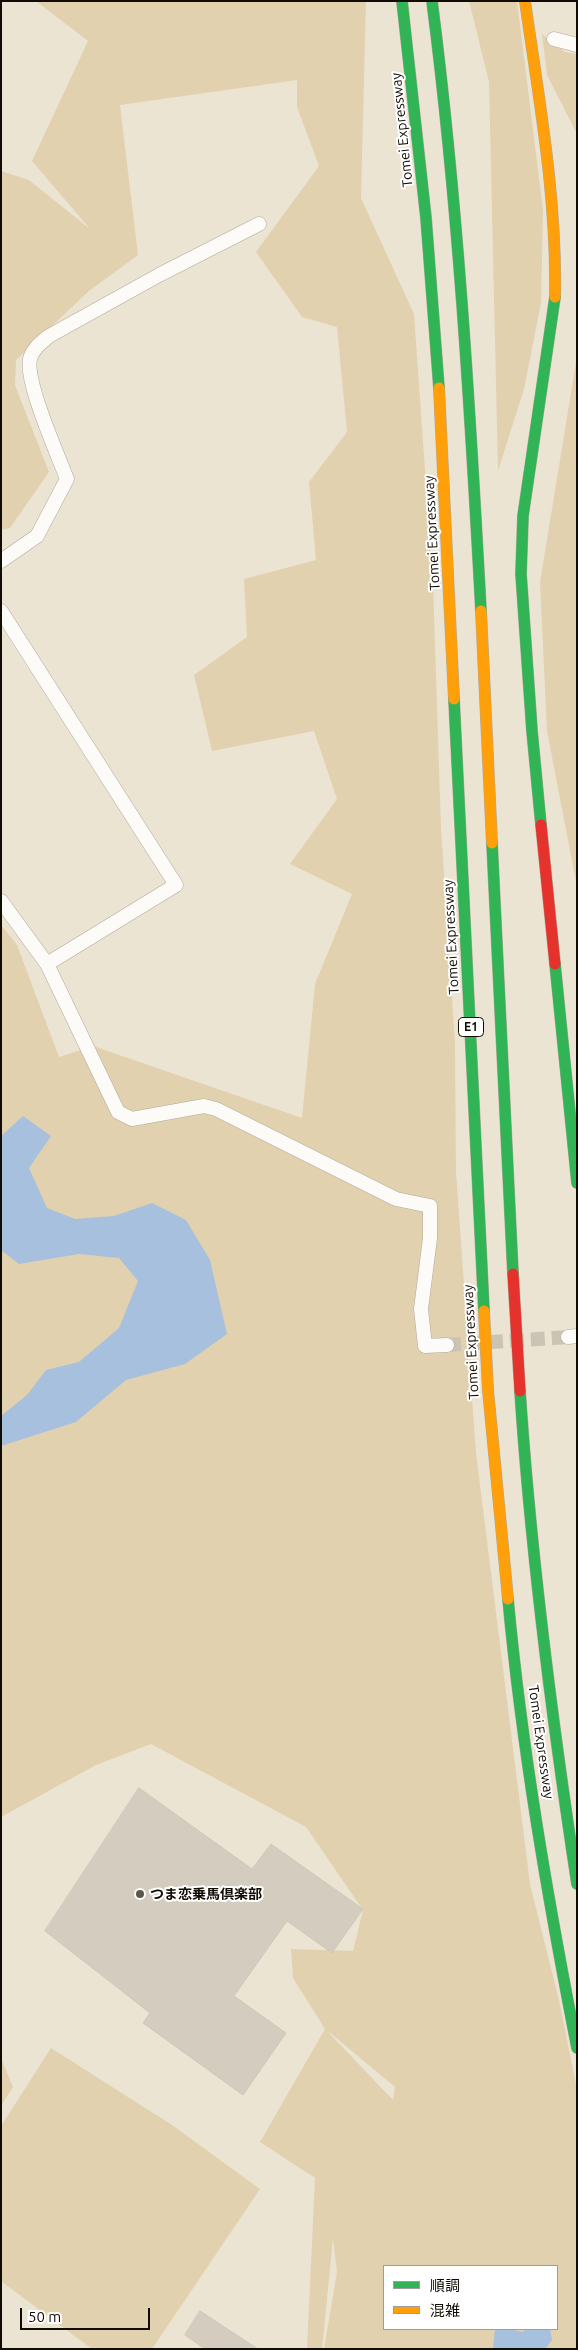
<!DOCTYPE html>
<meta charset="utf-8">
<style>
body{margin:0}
#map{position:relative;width:578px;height:2350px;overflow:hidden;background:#ece4d2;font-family:Ubuntu,"Noto Sans JP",sans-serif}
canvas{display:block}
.frame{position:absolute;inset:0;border:2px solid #100b03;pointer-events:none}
.legend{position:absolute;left:383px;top:2265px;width:175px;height:65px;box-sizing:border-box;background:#fff;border:1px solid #9f9d9a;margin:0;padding:6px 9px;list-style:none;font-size:15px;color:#100b03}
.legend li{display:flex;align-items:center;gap:10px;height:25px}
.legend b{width:25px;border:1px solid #9f9d9a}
.scale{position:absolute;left:20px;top:2308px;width:130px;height:22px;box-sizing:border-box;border:2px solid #100b03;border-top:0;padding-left:6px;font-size:15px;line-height:18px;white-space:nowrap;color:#100b03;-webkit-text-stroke:4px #fff;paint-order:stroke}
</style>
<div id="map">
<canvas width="578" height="2350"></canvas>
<div class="frame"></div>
<ul class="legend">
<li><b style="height:6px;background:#30b455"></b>順調</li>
<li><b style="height:6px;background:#ff9f0a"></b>混雑</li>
</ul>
<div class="scale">50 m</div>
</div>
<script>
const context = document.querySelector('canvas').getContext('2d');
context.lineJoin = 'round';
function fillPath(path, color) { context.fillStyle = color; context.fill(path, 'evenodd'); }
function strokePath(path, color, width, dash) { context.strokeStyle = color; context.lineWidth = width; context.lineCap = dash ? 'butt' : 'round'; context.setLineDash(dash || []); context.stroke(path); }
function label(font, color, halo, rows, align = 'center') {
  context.font = font + ' Ubuntu,"Noto Sans JP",sans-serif'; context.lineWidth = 4; context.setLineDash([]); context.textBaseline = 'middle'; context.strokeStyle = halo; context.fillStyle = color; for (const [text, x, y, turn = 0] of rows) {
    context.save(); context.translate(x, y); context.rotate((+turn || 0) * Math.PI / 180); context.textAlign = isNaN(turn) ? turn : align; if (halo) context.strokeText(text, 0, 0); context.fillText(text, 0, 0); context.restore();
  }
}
const green = new Path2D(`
 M36,1H366L361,198L414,314L433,583L441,829L455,1044L456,1172L476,1453L530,1884L559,2000L577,2089V2349H324L337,2272L333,2239L322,2349H307L315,2178L260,2142L325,2029L293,1978L291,1949L353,1951L363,1910L306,1827L151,1744L96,1765L1,1817V925L17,945L59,1057L93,1046L302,1118L315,984L352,894L290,864L337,799L314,731L212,751L194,675L247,637L244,579L316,560L309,482L347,432L337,327L302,317L256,252L319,166L297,107V80L120,105L138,255L89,291L16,360L15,385L49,472L10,528L1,530V171L29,180L90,229L32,161L88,41ZM329,2032L395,2087L393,2100L329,2033ZM384,2266H557V2329H384Z
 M469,1H517L543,210L541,303L524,389L498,471L489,82Z
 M542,34L565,52L577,54V134L547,75Z
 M577,356V887L547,731L540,582Z
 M51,2048L172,2125L260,2189L152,2349H92L1,2281V2126Z
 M1,2058L13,2087L1,2106Z`);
const water = new Path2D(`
 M23,1116L51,1136L29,1168L47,1208L75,1219L114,1216L152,1203L186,1220L210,1260L227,1334L185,1364L126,1380L76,1422L1,1446V1416L27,1395L46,1370L79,1362L119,1328L138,1281L119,1258L79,1254L19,1264L1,1250V1136Z
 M495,2329H511L522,2332L527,2329H550L552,2340L545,2349H493Z`);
const building = new Path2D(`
 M139,1788L252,1869L271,1844L363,1909L332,1953L287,1921L234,1996L286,2033L243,2095L143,2023L150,2013L45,1931Z
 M200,2311L258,2349H205L185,2335Z`);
const streetTunnel = new Path2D(`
 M447,1345L568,1337`);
const street = new Path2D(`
 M554,39L577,45
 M1,561L37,536L67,479C58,455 25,382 30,359C32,349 42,342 49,336L159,275L259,224
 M1,611L176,885L47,964
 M1,901L47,964L118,1112L132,1119L204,1106L216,1109L396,1199L430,1206V1238L421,1309L425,1346L447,1345
 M568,1337L577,1336`);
const fast = new Path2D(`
 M402,1L426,218L439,388
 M432,1C458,203 470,408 481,611
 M454,699L484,1311
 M541,825L532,731L521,574L523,516L555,297
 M492,843L513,1274
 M555,964L577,1183
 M520,1391C531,1557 552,1720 577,1884
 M508,1599C522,1750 548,1900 577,2048`);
const slow = new Path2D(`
 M525,1C539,100 557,197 555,297
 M439,388L454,699
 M481,611L492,843
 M484,1311L488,1390L508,1599`);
const jam = new Path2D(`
 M541,825L555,964
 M513,1274L520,1391`);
const markers = [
 [140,1894,5,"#5d574b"]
];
const shields = [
 [471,1027,25]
];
const shieldNames = [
 ["E1",471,1027]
];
const streetNames = [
 ["Tomei Expressway",402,130,-96],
 ["Tomei Expressway",432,533,-93],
 ["Tomei Expressway",451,937,-93],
 ["Tomei Expressway",471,1342,-93],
 ["Tomei Expressway",541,1742,82]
];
const poiNames = [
 ["つま恋乗馬倶楽部",150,1894]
];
fillPath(green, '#e2d1ae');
fillPath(water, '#a7c0dd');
fillPath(building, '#d4cdbf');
strokePath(building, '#cec7ba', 1);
strokePath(streetTunnel, '#cbc3b3', 14, [14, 7]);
strokePath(street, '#afa99c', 15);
strokePath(fast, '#afa99c', 12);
strokePath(slow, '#afa99c', 12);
strokePath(jam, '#afa99c', 12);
strokePath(street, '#fcfbf8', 14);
strokePath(fast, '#30b455', 11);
strokePath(slow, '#ff9f0a', 11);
strokePath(jam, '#e5322d', 11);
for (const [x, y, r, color] of markers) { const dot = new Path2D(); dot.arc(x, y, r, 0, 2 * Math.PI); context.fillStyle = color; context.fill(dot); strokePath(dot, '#fff', 2); }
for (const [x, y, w] of shields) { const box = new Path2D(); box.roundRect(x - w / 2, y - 9.5, w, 19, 4); context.fillStyle = '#fff'; context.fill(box); strokePath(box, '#100b03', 1); }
label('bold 12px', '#100b03', null, shieldNames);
label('14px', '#100b03', '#fff', streetNames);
label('bold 14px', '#100b03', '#fff', poiNames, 'left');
</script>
